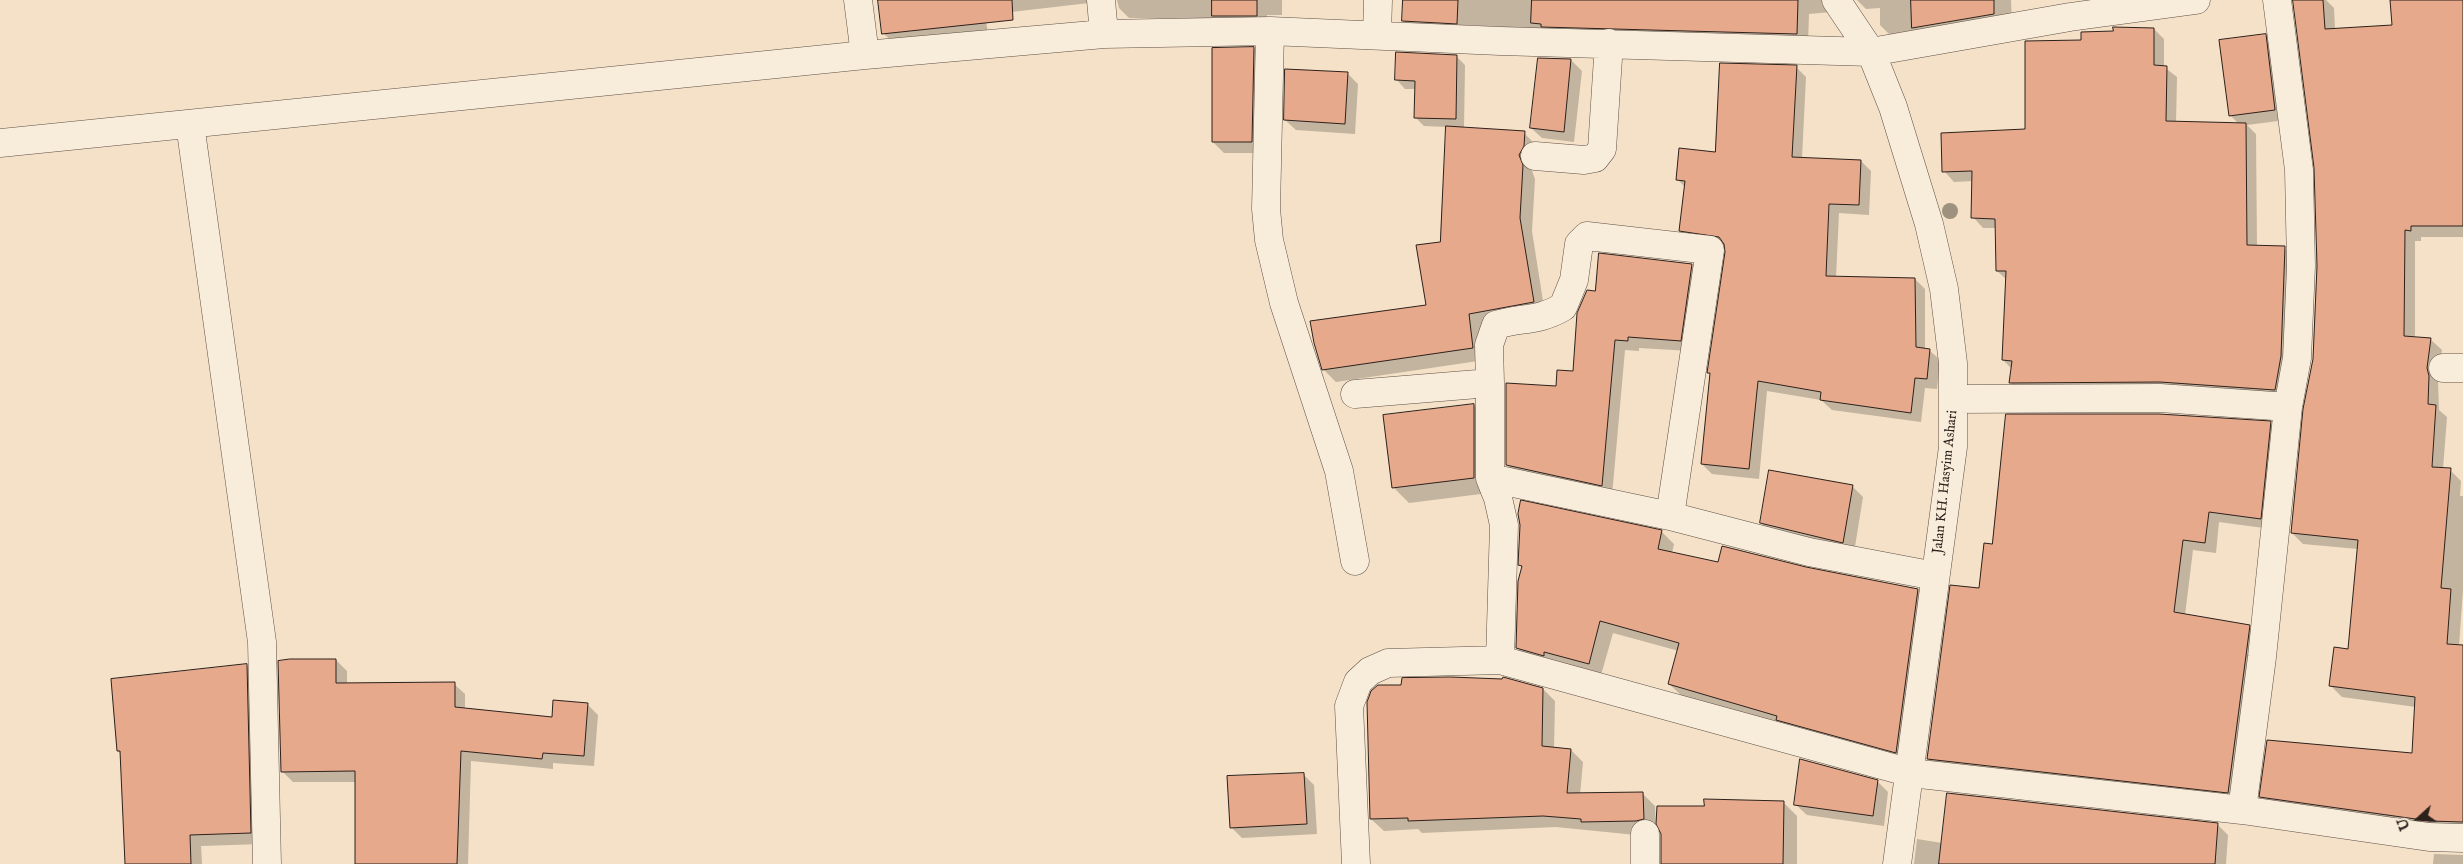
<!DOCTYPE html>
<style>
body{margin:0}
#map{position:relative;width:2463px;height:864px;overflow:hidden;background:#f4e1c7;font-family:"IM FELL English",serif}
canvas{display:block}
.north{position:absolute;left:2393px;top:794px;width:50px;height:50px;-webkit-text-stroke:4px #f8ecdb;paint-order:stroke;rotate:250deg;font-size:14px;font-weight:700;line-height:20px;text-align:center;color:#2c201b}
.north::after{content:'';display:block;margin:auto;width:18px;height:22px;background:#2c201b;clip-path:polygon(50% 0,100% 100%,50% 72%,0 100%)}
</style>
<div id="map">
<canvas width="2463" height="864"></canvas>
<div class="north">U</div>
</div>
<script>
const context = document.querySelector('canvas').getContext('2d');
context.lineJoin = 'round';
function fillPath(path, color) { context.fillStyle = color; context.fill(path, 'evenodd'); }
function strokePath(path, color, width, dash) { context.strokeStyle = color; context.lineWidth = width; context.lineCap = dash ? 'butt' : 'round'; context.setLineDash(dash || []); context.stroke(path); }
function label(font, color, halo, rows, align = 'center') {
  context.font = font + ' "IM FELL English",serif'; context.lineWidth = 5; context.setLineDash([]); context.textBaseline = 'middle'; context.strokeStyle = halo; context.fillStyle = color; for (const [text, x, y, turn = 0] of rows) {
    context.save(); context.translate(x, y); context.rotate((+turn || 0) * Math.PI / 180); context.textAlign = isNaN(turn) ? turn : align; if (halo) context.strokeText(text, 0, 0); context.fillText(text, 0, 0); context.restore();
  }
}
const shadow = new Path2D(`
 M880,0H1100L1098,2L985,15L988,34L894,43L883,33Z
 M1117,0H1282V15H1267V25L1216,19L1129,18L1119,8Z
 M1404,0H1838L1832,12L1809,14L1808,45L1469,25V35L1415,32L1403,21Z
 M1857,0H2011L2012,25L1892,37L1880,25V8L1866,9Z
 M2294,0H2326L2334,8L2335,29L2393,27L2391,0H2463V237H2421V241H2415V338L2430,339L2442,350L2438,380L2439,410L2447,417L2443,469L2450,470L2461,481L2460,496H2463V590L2459,646H2463V833L2272,808L2261,796L2413,755L2416,707L2342,697L2330,685L2349,650L2358,549L2303,544L2292,533L2314,359L2318,266L2316,168Z
 M2154,29L2164,39V67L2177,77L2176,123L2239,124L2230,115L2265,35L2276,46L2286,120L2247,125L2256,134L2257,247L2284,248L2295,258L2285,400L2021,393L2011,383L2012,369L2003,360L2007,280L1997,271V228H1983L1973,217V181L1954,182L1944,171L2026,130L2083,42Z
 M1254,48L1264,59L1262,153H1224L1213,142Z
 M1456,56L1465,65L1464,129L1524,133L1536,145L1531,168L1535,179L1532,231L1545,314L1481,326L1485,360L1336,382L1324,370L1428,307L1441,243L1447,127L1424,126L1415,117L1416,89H1405L1396,79Z
 M1571,60L1582,71L1574,142L1542,138L1531,128Z
 M1796,67L1806,77L1802,158L1861,161L1871,171L1869,215L1839,213L1836,278L1915,279L1925,289V350H1929L1940,360L1937,389L1925,388L1921,422L1832,410L1821,400L1767,391L1759,479L1712,474L1702,464L1711,374L1709,372L1726,246L1691,241L1680,230L1685,187L1677,179L1716,153Z
 M1347,73L1358,84L1355,134L1296,130L1285,120Z
 M1692,265L1702,276L1691,351L1639,348V351L1625,350L1612,496L1518,476L1507,465L1557,388L1574,373L1596,292Z
 M1474,405L1489,421V493L1409,503L1393,487Z
 M2270,423L2281,433L2271,529L2219,522L2216,553L2193,550L2185,615L2249,626L2260,637L2239,803L1939,769L1928,759L1993,545Z
 M1852,486L1863,497L1854,553L1772,534L1761,523Z
 M1661,531L1674,544L1672,553L1719,564L1806,569L1918,590L1930,602L1908,764L1682,696L1669,684L1679,651L1613,633L1601,675L1530,660L1517,648L1523,568L1520,564Z
 M336,660L347,671V684H454L465,694V709L553,718L587,704L598,715L594,766L553,763V769L471,761L468,864H356L357,782H293L282,771Z
 M246,665L258,677L262,844L201,846L202,864H102H126L122,755L118,751Z
 M1543,689L1555,701L1554,749L1571,750L1583,762L1580,795L1643,794L1655,806L1656,831L1646,836L1556,827L1422,833L1418,829L1384,831L1371,819Z
 M1303,774L1314,785L1317,834L1242,838L1231,827Z
 M1877,781L1888,792L1884,826L1807,815L1796,805Z
 M1783,802L1797,816V864H1665Z
 M2217,824L2228,835L2226,864H1914L1917,839L1942,843Z
 M2434,854L2463,855V864H2433Z`);
const building = new Path2D(`
 M878,0H1012L1013,20L882,34Z
 M1212,0H1257V16H1212Z
 M1403,0H1458L1457,24L1402,21Z
 M1532,0H1798L1797,34L1541,27V24L1531,23Z
 M1911,0H1994V14L1912,28Z
 M2293,0H2323L2325,29L2392,25L2390,0H2463V226H2411V231L2405,230L2404,336L2431,338L2427,368L2429,376L2428,404L2436,405L2432,467L2451,468L2441,588L2451,589L2447,644L2463,645V822L2430,821L2259,797L2267,740L2412,753L2415,697L2329,686L2334,647L2348,649L2358,540L2291,533L2303,409L2313,359L2317,266L2314,168Z
 M2113,27L2154,28V65L2167,66L2166,121L2246,123L2247,245L2285,246L2281,356L2275,390L2160,382L2009,383L2012,361L2002,360L2006,271H1996L1995,219L1971,218L1972,171L1942,172L1941,133L2025,129V41L2081,40V32L2113,31Z
 M2266,34L2275,110L2229,116L2219,40Z
 M1254,47L1252,142H1212V48Z
 M1396,52L1457,55L1456,119L1414,118L1415,81L1395,80Z
 M1538,58L1571,59L1564,132L1530,128Z
 M1720,63L1797,65L1792,157L1861,160L1859,205L1829,204L1826,276L1915,278L1916,347L1930,349L1927,379L1915,378L1911,413L1820,400L1821,392L1758,381L1749,469L1701,464L1710,373H1707L1725,252L1724,244L1719,237L1679,231L1685,181L1676,180L1679,148L1715,152Z
 M1285,69L1348,72L1345,124L1284,120Z
 M1446,126L1525,131L1524,146L1519,155L1523,165L1520,218L1534,302L1469,314L1473,348L1322,370L1314,343L1310,321L1426,305L1416,245L1440,242Z
 M1599,253L1692,264L1681,341L1628,337V341L1615,340L1602,486L1506,465V383L1556,386L1557,370L1573,371L1577,313L1587,290L1595,291Z
 M1474,404V478L1392,488L1383,415Z
 M2006,414H2159L2271,421L2261,519L2209,512L2205,543L2183,540L2174,612L2250,625L2228,793L1927,759L1950,585L1979,588L1984,543L1992,544Z
 M1769,470L1853,485L1843,543L1760,523Z
 M1521,500L1662,530L1658,549L1718,562L1722,546L1806,567L1918,589L1896,753L1776,720L1777,716L1668,684L1679,643L1600,621L1589,664L1544,652V656L1516,648L1518,581L1522,566L1518,565L1520,525L1518,514Z
 M290,659H336V683L455,682V707L552,717L553,700L588,703L584,756L543,753L542,759L461,751L457,864H355V771L281,772L278,661Z
 M247,664L251,833L190,835L191,864H125L120,751H117L111,679Z
 M1451,677L1502,679L1503,677L1543,688L1542,746L1571,749L1567,793L1643,792L1644,819L1636,821L1581,822V819L1543,816L1408,821V818L1370,819L1367,702L1371,691L1378,685H1401L1402,678Z
 M1800,759L1878,780L1873,816L1794,805Z
 M1304,773L1307,824L1230,828L1227,776Z
 M1947,793L2218,823L2215,864H1939Z
 M1704,799L1784,801L1783,864H1661V834L1656,824L1657,806H1704Z`);
const minor = new Path2D(`
 M858,0L865,55
 M1101,0L1104,34
 M1836,0L1871,52L1893,107L1929,224L1944,289L1953,363V447L1897,864
 M1270,31L1266,209L1269,240L1284,303L1339,471L1355,561
 M1377,35L1378,0
 M190,124L262,642L267,864
 M0,143L865,55L1104,34L1270,31L1500,41L1871,52L2070,17L2196,0
 M1535,156L1584,160L1595,158L1602,149L1609,43
 M2443,368H2463
 M1490,383L1489,345L1496,325C1522,317 1537,322 1563,307L1574,280L1579,244L1587,236L1710,250L1670,516
 M1355,394L1490,383V478L1498,498L1504,525L1500,660
 M1955,399L2160,398L2288,407
 M1490,478L1670,516L1809,552L1935,576
 M2242,810L2262,657L2288,407L2297,358L2301,266L2299,170L2277,0
 M1356,864L1349,706L1358,682L1370,671L1388,663L1500,660L1911,773L2242,810L2429,837L2463,838
 M1645,864V834`);
const trees = [
 [1950,211]
];
const streetNames = [
 ["Jalan KH. Hasyim Ashari",1946,482,-84]
];
fillPath(shadow, '#0003');
fillPath(building, '#e6a98c');
strokePath(building, '#2c201b', 1);
strokePath(minor, '#5e5046', 29);
strokePath(minor, '#f8ecdb', 28);
context.fillStyle = '#9d927d';
for (const [x, y] of trees) { context.beginPath(); context.arc(x, y, 8, 0, 2 * Math.PI); context.fill(); }
label('14px', '#2c201b', '#f8ecdb', streetNames);
</script>
